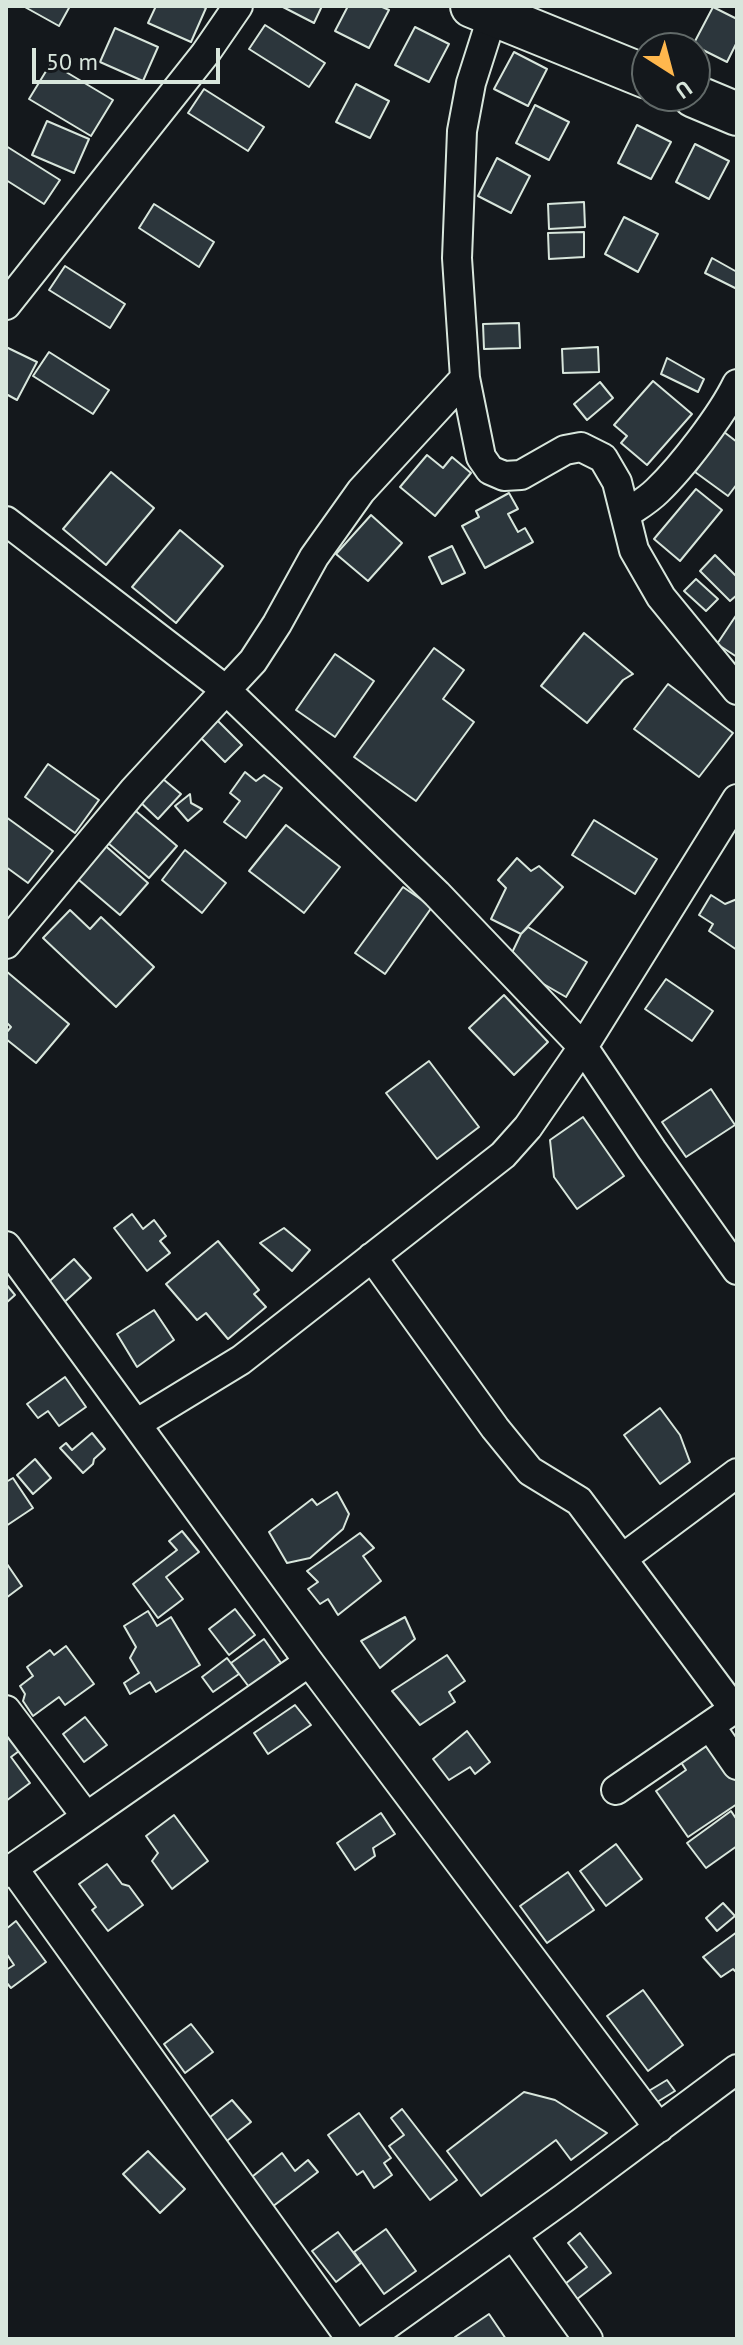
<!DOCTYPE html>
<style>
body{margin:0}
#map{position:relative;width:743px;height:2345px;overflow:hidden;background:#14181c;font-family:"PT Sans",sans-serif}
canvas{display:block}
.frame{position:absolute;inset:0;border:8px solid #d8e6dc;pointer-events:none}
.north{position:absolute;left:631px;top:32px;width:80px;height:80px;box-sizing:border-box;background:#14181c;border:2px solid #626a69;border-radius:50%;rotate:144deg;font-size:22px;font-weight:700;line-height:32px;text-align:center;color:#d8e6dc}
.north::after{content:'';display:block;margin:auto;width:28px;height:36px;background:#ffb74d;clip-path:polygon(50% 0,100% 100%,50% 72%,0 100%)}
.scale{position:absolute;left:32px;top:48px;width:188px;height:36px;box-sizing:border-box;border:4px solid #d8e6dc;border-top:0;padding-left:10px;font-size:24px;line-height:28px;white-space:nowrap;color:#d8e6dc;-webkit-text-stroke:6px #14181c;paint-order:stroke}
</style>
<div id="map">
<canvas width="743" height="2345"></canvas>
<div class="frame"></div>
<div class="north">U</div>
<div class="scale">50 m</div>
</div>
<script>
const context = document.querySelector('canvas').getContext('2d');
context.lineJoin = 'round';
function fillPath(path, color) { context.fillStyle = color; context.fill(path, 'evenodd'); }
function strokePath(path, color, width, dash) { context.strokeStyle = color; context.lineWidth = width; context.lineCap = dash ? 'butt' : 'round'; context.setLineDash(dash || []); context.stroke(path); }
const building = new Path2D(`
 M23,6H70L59,26Z
 M156,6H201L206,8L191,42L148,23Z
 M281,6H322L314,23Z
 M348,6H380L389,10L369,48L335,31Z
 M713,7L737,19V42L727,62L693,45Z
 M265,25L325,63L309,87L249,49Z
 M415,27L449,44L429,82L395,65Z
 M115,28L158,47L143,81L100,62Z
 M514,52L547,69L528,106L494,89Z
 M51,63L113,100L91,136L29,99Z
 M356,84L389,101L370,138L336,122Z
 M204,89L264,127L248,151L188,113Z
 M535,105L569,122L549,160L516,143Z
 M47,121L89,139L74,173L32,155Z
 M637,125L671,142L651,179L618,163Z
 M695,144L729,161L709,199L676,182Z
 M6,146L60,180L44,204L6,180Z
 M497,158L530,176L511,213L478,196Z
 M584,202L585,227L549,229L548,204Z
 M154,204L214,242L199,267L139,228Z
 M624,217L658,234L638,272L605,254Z
 M584,232V257L549,259L548,233Z
 M712,258L737,272V289L705,273Z
 M65,266L125,304L110,328L49,290Z
 M519,323L520,348L484,349L483,324Z
 M6,347L37,362L17,400L6,394Z
 M598,347L599,372L563,373L562,349Z
 M49,352L109,390L93,414L33,376Z
 M667,358L704,379L698,392L661,374Z
 M653,381L692,414L647,465L621,443L627,436L614,425Z
 M600,382L613,398L587,420L574,404Z
 M724,432L737,442V484L728,496L695,472Z
 M427,455L443,468L452,457L471,473L435,516L400,487Z
 M111,472L154,508L106,565L63,529Z
 M696,489L722,510L680,561L654,539Z
 M509,493L518,509L508,514L518,532L525,528L533,542L485,568L462,526L479,517L476,511Z
 M371,515L402,543L368,581L336,554Z
 M180,530L223,566L176,623L132,587Z
 M452,546L465,573L442,584L429,557Z
 M715,555L737,577V595L730,601L700,571Z
 M696,579L718,599L706,611L684,591Z
 M737,614V657L717,644Z
 M584,633L633,674L623,680L587,723L541,686Z
 M434,648L464,670L443,699L474,722L416,801L354,757Z
 M335,654L374,681L335,737L296,710Z
 M668,684L733,733L699,777L634,729Z
 M217,720L242,745L225,762L200,737Z
 M48,764L99,800L75,833L25,797Z
 M245,772L256,781L264,775L282,788L246,838L224,822L240,801L230,793Z
 M157,774L181,794L158,819L136,798Z
 M190,794L191,803L202,809L188,821L175,806Z
 M130,806L177,846L149,878L102,838Z
 M6,817L53,851L28,883L6,867Z
 M594,820L657,859L635,894L572,855Z
 M286,825L340,867L304,913L249,871Z
 M101,842L148,883L120,915L73,875Z
 M185,850L226,883L202,913L162,880Z
 M517,858L531,871L539,866L563,887L521,934L491,919L506,888L498,880Z
 M403,887L432,907L385,974L355,953Z
 M711,895L725,904L737,899V950L709,931L713,924L699,915Z
 M70,910L90,929L101,917L154,967L116,1007L43,938Z
 M528,927L587,962L566,997L507,963L521,934Z
 M6,971L69,1024L36,1063L6,1039V1033L11,1027L6,1022Z
 M666,979L713,1011L692,1041L645,1009Z
 M504,995L548,1042L514,1075L469,1028Z
 M429,1061L479,1127L437,1159L386,1093Z
 M711,1089L735,1125L686,1157L662,1122Z
 M583,1117L624,1176L577,1209L554,1177L550,1140Z
 M132,1214L143,1229L154,1220L166,1236L160,1241L170,1253L147,1271L114,1228Z
 M284,1228L310,1250L292,1271L260,1243Z
 M218,1241L259,1290L254,1294L266,1307L228,1339L206,1313L197,1320L166,1284Z
 M74,1259L91,1278L60,1306L43,1287Z
 M6,1284L15,1295L6,1303Z
 M154,1310L174,1340L137,1367L117,1334Z
 M65,1377L86,1407L59,1426L48,1411L38,1418L27,1404Z
 M660,1408L680,1435L690,1462L660,1484L624,1435Z
 M92,1433L105,1449L94,1459L93,1464L83,1473L60,1448L66,1443L72,1450Z
 M35,1459L51,1478L33,1494L17,1475Z
 M13,1478L33,1508L6,1526V1482Z
 M337,1492L349,1514L343,1529L310,1558L287,1563L269,1532L312,1499L317,1505Z
 M182,1531L199,1552L166,1577L183,1599L158,1618L133,1584L177,1550L169,1541Z
 M360,1533L374,1548L363,1556L381,1581L338,1615L328,1599L320,1604L308,1589L318,1582L307,1571Z
 M7,1564L22,1586L6,1598V1565Z
 M235,1609L255,1635L229,1655L209,1629Z
 M148,1611L157,1626L171,1617L200,1665L156,1692L150,1682L130,1694L124,1683L139,1673L130,1658L136,1647L124,1626Z
 M405,1617L415,1639L380,1668L361,1641Z
 M264,1639L281,1663L249,1687L231,1663Z
 M66,1646L94,1684L65,1705L59,1697L33,1716L23,1701L25,1694L20,1686L33,1676L27,1667L50,1650L54,1655Z
 M447,1655L465,1681L449,1692L455,1702L420,1725L392,1691Z
 M227,1658L239,1674L213,1692L202,1677Z
 M295,1705L311,1725L268,1754L254,1733Z
 M85,1717L107,1745L84,1762L63,1734Z
 M467,1731L490,1762L475,1774L470,1767L449,1780L433,1759Z
 M6,1733L19,1751L11,1757L30,1783L6,1801Z
 M708,1739L737,1782V1804L688,1837L656,1791L686,1770L679,1759Z
 M731,1811L737,1820V1846L706,1868L687,1843Z
 M381,1813L395,1834L373,1848L375,1856L355,1870L337,1843Z
 M174,1815L208,1861L172,1889L152,1861L158,1853L146,1836Z
 M616,1844L642,1879L606,1906L580,1871Z
 M107,1864L122,1884L129,1886L143,1905L108,1931L92,1910L96,1907L79,1884Z
 M568,1872L594,1910L547,1943L520,1906Z
 M723,1903L735,1916L717,1931L706,1918Z
 M16,1921L46,1962L11,1988L6,1982V1970L14,1965L6,1953V1929Z
 M737,1932V1973L733,1969L721,1977L703,1957Z
 M643,1990L683,2045L648,2071L607,2016Z
 M191,2024L213,2052L185,2073L164,2044Z
 M667,2080L675,2091L654,2104L647,2092Z
 M524,2092L555,2100L607,2133L571,2160L556,2140L481,2196L447,2151Z
 M232,2100L251,2122L223,2144L205,2121Z
 M402,2109L457,2180L430,2200L389,2146L404,2135L391,2118Z
 M359,2113L391,2158L384,2163L392,2175L374,2188L363,2171L357,2175L328,2135Z
 M148,2151L185,2189L160,2213L123,2174Z
 M282,2153L295,2171L308,2160L318,2172L272,2207L253,2182V2176Z
 M386,2229L416,2271L384,2294L354,2252Z
 M338,2232L361,2263L336,2282L312,2251Z
 M580,2233L611,2273L572,2303L561,2287L587,2267L568,2243Z
 M489,2314L506,2339H456L455,2337Z`);
const minor = new Path2D(`
 M6,305L205,54L238,6
 M465,378L481,457L490,470L504,476L521,475L565,450L581,447L603,458L617,482L634,550L661,597L737,690
 M626,514C636,507 648,500 657,491C682,467 722,415 737,384
 M6,521L226,690L253,661L277,624L314,557L361,491L465,378L457,258L462,131L471,83L493,14
 M6,944L134,790L226,690L437,894L583,1047L652,1150L737,1270
 M6,1246L136,1424
 M372,1257L495,1428L530,1471L579,1501L734,1709
 M623,1558L737,1473
 M6,1710L85,1815
 M710,1726L737,1765
 M616,1790L737,1707
 M13,1868L351,2339
 M6,1873L309,1662
 M659,2128L309,1662L136,1424L241,1360L503,1155L528,1127L583,1047L737,799
 M513,2235L588,2339
 M367,2339L564,2198L737,2069`);
const highway = new Path2D(`
 M472,6L647,77
 M694,96L737,114`);
fillPath(building, '#2c363c');
strokePath(building, '#d8e6dc', 2);
strokePath(minor, '#d8e6dc', 32);
strokePath(highway, '#d8e6dc', 46);
strokePath(minor, '#14181c', 28);
strokePath(highway, '#14181c', 42);
</script>
